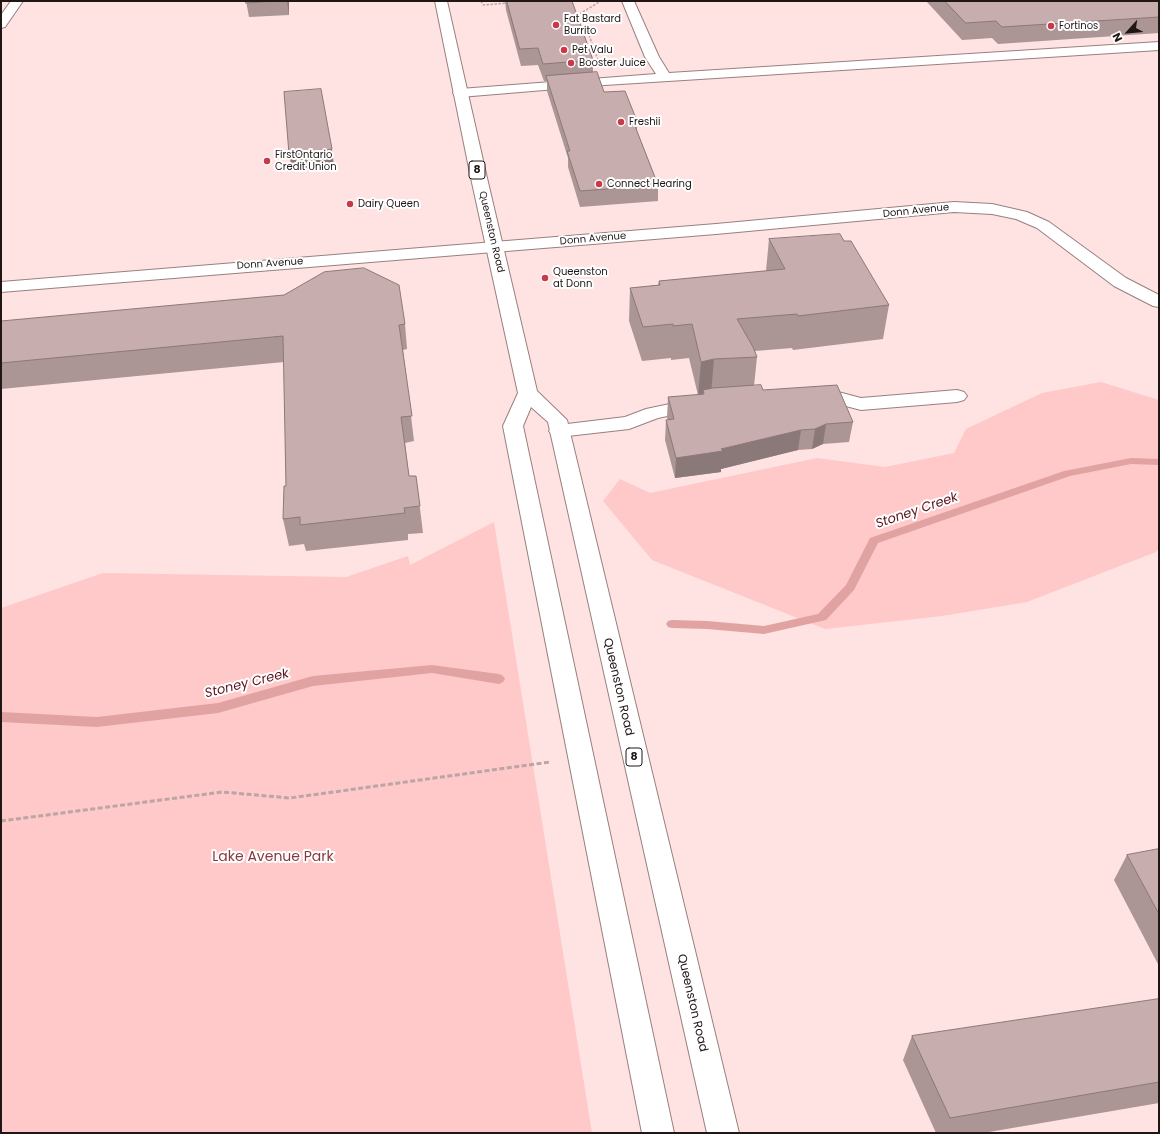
<!DOCTYPE html>
<style>
body{margin:0}
#map{position:relative;width:1160px;height:1134px;overflow:hidden;background:#fee3e2;font-family:Poppins,sans-serif}
canvas{display:block}
.frame{position:absolute;inset:0;border:2px solid #201616;pointer-events:none}
.north{position:absolute;left:1108px;top:12px;width:40px;height:40px;-webkit-text-stroke:3px #fff;paint-order:stroke;rotate:243deg;font-size:11px;font-weight:700;line-height:16px;text-align:center;color:#201616}
.north::after{content:'';display:block;margin:auto;width:14px;height:18px;background:#201616;clip-path:polygon(50% 0,100% 100%,50% 72%,0 100%)}
</style>
<div id="map">
<canvas width="1160" height="1134"></canvas>
<div class="frame"></div>
<div class="north">N</div>
</div>
<script>
const context = document.querySelector('canvas').getContext('2d');
context.lineJoin = 'round';
function fillPath(path, color) { context.fillStyle = color; context.fill(path, 'evenodd'); }
function strokePath(path, color, width, dash) { context.strokeStyle = color; context.lineWidth = width; context.lineCap = dash ? 'butt' : 'round'; context.setLineDash(dash || []); context.stroke(path); }
function label(font, color, halo, rows, align = 'center') {
  context.font = font + ' Poppins,sans-serif'; context.lineWidth = 4; context.setLineDash([]); context.textBaseline = 'middle'; context.strokeStyle = halo; context.fillStyle = color; for (const [text, x, y, turn = 0] of rows) {
    context.save(); context.translate(x, y); context.rotate((+turn || 0) * Math.PI / 180); context.textAlign = isNaN(turn) ? turn : align; if (halo) context.strokeText(text, 0, 0); context.fillText(text, 0, 0); context.restore();
  }
}
const green = new Path2D(`
 M1101,382L1159,400V549L1156,552L1027,602L942,616L825,629L652,560L603,501L620,479L650,493L817,458L885,467L954,453L966,429L1042,393Z
 M494,522L592,1133H1V608L103,573L346,577L408,556L410,565Z`);
const stream = new Path2D(`
 M1131,458L1159,459V465L1131,464L1070,476L878,543L854,590L826,620L764,634L707,629L672,628L668,627L666,624L668,621L672,620L707,621L764,626L818,614L846,585L870,538L1064,471Z
 M432,665L499,674L503,676L505,679L503,682L499,684L432,673L313,686L218,713L97,727L1,722V712L97,717L218,703L313,676Z`);
const pathFar1 = new Path2D(`
 M481,1L483,5L508,3
 M598,60L581,13L601,1`);
const path = new Path2D(`
 M1,821L222,792L290,798L550,762`);
const minor = new Path2D(`
 M11,1H23L5,27L1,28V15Z
 M622,1H634L659,57L669,73L1159,42V50L605,85L460,97L455,96L453,93L455,90L460,89L656,74L645,57Z
 M954,202L992,204L1027,212L1049,222L1126,278L1159,295V307L1153,306L1114,286L1037,228L1016,219L992,214L954,212L716,234L1,292V282L716,224Z
 M814,388H823L861,398L957,390L964,392L967,396L964,400L957,402L861,410L823,400L807,398L804,394L807,390Z
 M698,398L705,400L708,404L705,408L658,418L629,429L559,437L552,435L549,431L552,427L559,425L625,417L646,409Z`);
const major = new Path2D(`
 M435,1H447L487,178L537,391L567,420L739,1133H707L548,422L531,407L523,426L674,1133H642L503,426L518,393L471,178Z`);
const wall = new Path2D(`
 M246,1H289V15L249,17Z
 M505,1H572L593,60V72L604,92L637,121V131L658,185V201L580,207L568,167V158L547,91V81H544L538,65L521,66L506,10Z
 M926,1H1159V33L998,44L992,38L962,40Z
 M769,239L844,241L889,305L883,339L793,350L792,348L755,351L757,357L754,386L763,390L853,422L849,442L823,444L812,449L798,450L721,469V472L675,478L665,440L666,420H668L667,418L668,397L698,395L689,358L671,360V358L642,361L629,321L630,288L658,285L659,281L766,271Z
 M1,321L405,324L407,349L403,350L414,441L405,443L409,476H416L423,533L408,534V540L306,551L304,544L289,546L283,519L286,486L284,362L1,389Z
 M1159,849V966L1114,880L1127,855Z
 M1159,999V1103L983,1133H936L903,1060L912,1036Z`);
const shadedWall = new Path2D(`
 M287,1H289V15Z
 M332,149L334,166L292,170L289,154Z
 M714,359L711,394L703,390V395L698,396L701,362Z
 M826,424L823,444L812,449L815,429Z
 M801,430L798,450L721,469V472L675,478L676,458L721,449Z`);
const building = new Path2D(`
 M246,1H275L246,3Z
 M507,1H572L593,60L543,64L538,48L520,49Z
 M945,1H1159V17L1002,27L996,21L966,23Z
 M597,72L604,92L625,91L637,121H633L658,185L580,191L567,151H570L546,76Z
 M321,89L332,149L289,154L284,92Z
 M840,234L844,241H851L889,305L798,316L797,314L737,319L753,347L757,357L714,359L701,362L692,324L673,326V324L643,327L630,288L660,285L659,281L785,269L769,239Z
 M364,268L399,285L405,324L399,325L412,416L401,417L409,476H416L420,506L404,508L405,513L300,525V517L283,519L284,486H286L283,336L1,363V321L284,295L324,272Z
 M761,385L763,390L837,385L853,422L826,424L815,429L801,430L721,449L723,451L676,458L666,420L674,419L668,397L704,394L703,390L713,388Z
 M1159,849V914L1127,855Z
 M1159,999V1082L950,1118L912,1036Z`);
const markers = [
 [556,25,4,"#c93948"],
 [1051,26,4,"#c93948"],
 [564,50,4,"#c93948"],
 [571,63,4,"#c93948"],
 [621,122,4,"#c93948"],
 [267,161,4,"#c93948"],
 [599,184,4,"#c93948"],
 [350,204,4,"#c93948"],
 [545,278,4,"#c93948"]
];
const farPoinames = [
 ["Fat Bastard",564,19],
 ["Burrito",564,31],
 ["Fortinos",1059,26],
 ["Pet Valu",572,50],
 ["Booster Juice",579,63],
 ["Freshii",629,122],
 ["FirstOntario",275,155],
 ["Credit Union",275,167],
 ["Connect Hearing",607,184],
 ["Dairy Queen",358,204],
 ["Queenston",553,272],
 ["at Donn",553,284]
];
const farStreetnames = [
 ["Donn Avenue",916,211,-6],
 ["Queenston Road",491,232,77],
 ["Donn Avenue",593,239,-5],
 ["Donn Avenue",270,264,-4]
];
const shields = [
 [477,170,16],
 [634,757,16]
];
const shieldNames = [
 ["8",477,170],
 ["8",634,757]
];
const streetNames = [
 ["Queenston Road",618,687,77],
 ["Queenston Road",692,1003,77]
];
const waterNames = [
 ["Stoney Creek",917,511,-19],
 ["Stoney Creek",247,684,-14]
];
const nearParknames = [
 ["Lake Avenue Park",273,857]
];
fillPath(green, '#fec9c8');
fillPath(stream, '#e0a3a2');
strokePath(minor, '#98807f', 2);
strokePath(major, '#98807f', 2);
strokePath(pathFar1, '#bba5a5', 1.5, [2.5, 1.5]);
strokePath(path, '#bba5a5', 3, [5, 2.5]);
fillPath(minor, '#fff');
fillPath(major, '#fff');
fillPath(wall, '#ab9595');
fillPath(shadedWall, '#8b7979');
fillPath(building, '#c7adad');
strokePath(building, '#8b7979', 1);
for (const [x, y, r, color] of markers) { const dot = new Path2D(); dot.arc(x, y, r, 0, 2 * Math.PI); context.fillStyle = color; context.fill(dot); strokePath(dot, '#fff', 1.5); }
label('10px', '#201616', '#fff', farPoinames, 'left');
label('10px', '#201616', '#fff', farStreetnames);
for (const [x, y, w] of shields) { const box = new Path2D(); box.roundRect(x - w / 2, y - 9, w, 18, 3); context.fillStyle = '#fff'; context.fill(box); strokePath(box, '#201616', 1); }
label('bold 11px', '#201616', null, shieldNames);
label('12px', '#201616', '#fff', streetNames);
label('italic 13px', '#5d141d', '#fff', waterNames);
label('14px', '#853a3d', '#fff', nearParknames);
</script>
